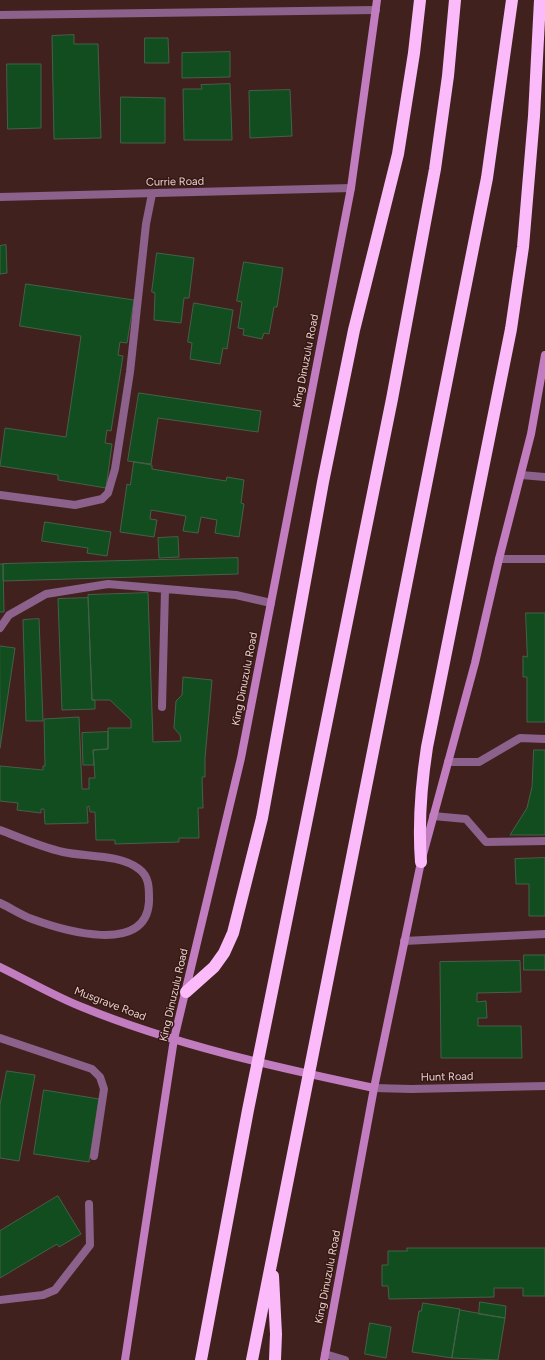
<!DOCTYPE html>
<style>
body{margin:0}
canvas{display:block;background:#41211e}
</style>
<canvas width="545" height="1360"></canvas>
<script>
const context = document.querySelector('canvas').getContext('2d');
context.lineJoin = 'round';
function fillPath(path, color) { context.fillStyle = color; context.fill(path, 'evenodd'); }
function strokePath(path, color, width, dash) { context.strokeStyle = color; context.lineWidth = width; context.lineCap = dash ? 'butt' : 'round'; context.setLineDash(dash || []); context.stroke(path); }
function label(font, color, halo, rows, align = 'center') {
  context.font = font + ' Figtree,sans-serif'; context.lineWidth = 3; context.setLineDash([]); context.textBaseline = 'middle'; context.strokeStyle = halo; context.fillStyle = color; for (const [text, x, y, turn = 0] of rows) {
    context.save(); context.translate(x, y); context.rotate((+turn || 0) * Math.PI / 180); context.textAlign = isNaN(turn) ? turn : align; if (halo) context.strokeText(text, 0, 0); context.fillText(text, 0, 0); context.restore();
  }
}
const building = new Path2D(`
 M74,35V44H98L101,138L54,139L52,36Z
 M145,38H168L169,63H145Z
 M230,52V77L182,78V53Z
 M7,64H41V128L8,129Z
 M230,84L232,140H184L183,89H202L201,85Z
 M290,90L292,136L250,138L249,91Z
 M121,97L165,98V143H121Z
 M6,245L7,273L0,274V246Z
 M157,253L194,258L189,298H184L181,323L154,320L155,293L152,292Z
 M244,262L283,268L277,307H274L269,334L264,333L262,339L243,335L244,329L238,328L242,302L237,301Z
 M26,284L134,300L127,343L120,342L118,355L123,356L111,431L107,430L105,443L112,444L106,488L58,480V475L0,466L5,428L66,437L81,336L20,326Z
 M194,303L233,310L227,349L223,348L220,364L190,359L192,343L188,342Z
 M139,393L261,411L258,432L158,418L151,464L128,461Z
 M134,462L152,465V469L226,481L227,477L244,480L241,503L244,504L239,537L215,533L217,520L201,517L198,533L183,531L186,516L151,510L150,519L157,520L154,537L120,532L127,484L130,485Z
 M45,522L111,532L107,556L87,553L88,548L42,541Z
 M178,537L179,557L159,558L158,538Z
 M238,558V574L3,581V564Z
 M0,564H3L4,612H0Z
 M148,593L153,742L181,741L180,735L174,728L176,701L182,695L183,677L212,680L205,758V777H202L203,808H198L199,838H179V842L115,844V840H96L95,812H90L89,806L87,807L88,823L45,824L44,809H41V813L17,810L18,803L0,801V766L43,770V766H45L44,719L79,717L82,789H89V778H95L93,750L108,749V728H131V720L110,700H92L88,595Z
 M88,598L92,700H95V709L62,710L58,599Z
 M526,613H545V722H527V677H523V656L527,657Z
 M39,619L43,721H26L23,620Z
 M0,646L15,648L0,748Z
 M108,732V749L93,750L94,765H83L82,733Z
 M534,750H545V835H510L527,808L532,787Z
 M545,858V916H529V884H516L515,859Z
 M524,955H545V970H524Z
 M520,961L521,992L477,993V1002L486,1001L487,1018H478V1026H521L522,1058H441L440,962Z
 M7,1071L35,1075L19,1161L0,1158V1105Z
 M44,1090L99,1099L89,1162L34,1154Z
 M58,1196L81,1234L59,1247L57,1244L0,1278V1231Z
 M407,1248H545V1296H523V1288H494V1297L389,1299L388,1286H382V1265H388V1251H407Z
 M480,1302L506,1306L505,1318L479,1314Z
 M423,1303L460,1309L452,1358L412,1352L419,1311H421Z
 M460,1310L505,1318L498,1360L452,1358Z
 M370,1323L391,1327L386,1358L365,1354Z`);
const lane = new Path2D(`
 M521,475L545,477
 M0,495L75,505L102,499L108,493L115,469L130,372L146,224L152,194
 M0,628L9,615L46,594L108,584L236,595L271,603
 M162,707L165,590
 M448,762H479L520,738L545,739
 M433,816L466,819L486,842L545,841
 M0,830C21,838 41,847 63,852C85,857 120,854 139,869C150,877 149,890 149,902C146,956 62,930 32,919C21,915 11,908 0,903
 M404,941L545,934
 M0,1038L92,1069L100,1077L104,1089L94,1156
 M0,1300L43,1295L55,1290L90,1245L89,1204
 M325,1354L345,1360`);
const street = new Path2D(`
 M0,15L376,10
 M0,197L351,188
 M499,559H545
 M374,1088L411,1089L545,1086`);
const secondary = new Path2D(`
 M0,967C27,980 54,996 82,1007C175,1045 275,1067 374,1088
 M125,1360L174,1039L241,758L351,188L377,0
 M324,1360L374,1088L421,862L475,663L499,559L531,434L545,355`);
const highway = new Path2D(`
 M421,862C418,823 421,786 427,747L511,329L523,247L534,116L540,0
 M186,992L214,967L224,953L233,933L262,818L323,482L354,330L398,154L414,53L420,0
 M273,1276L276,1334L275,1360
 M201,1360L248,1110L392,399L435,169L448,76L455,0
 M252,1360L487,178L512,0`);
const streetNames = [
 ["Currie Road",175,182,-1],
 ["King Dinuzulu Road",306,361,-79],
 ["King Dinuzulu Road",245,679,-79],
 ["King Dinuzulu Road",174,995,-77],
 ["Musgrave Road",110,1004,21],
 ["Hunt Road",447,1077,-1],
 ["King Dinuzulu Road",328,1277,-79]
];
fillPath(building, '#114d1f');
strokePath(building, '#456048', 1);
strokePath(lane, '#8c618b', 8);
strokePath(street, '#8c618b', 8);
strokePath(secondary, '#c27dc1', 8);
strokePath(highway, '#fbbbfa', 12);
label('11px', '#e6d0cd', '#361714', streetNames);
</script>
